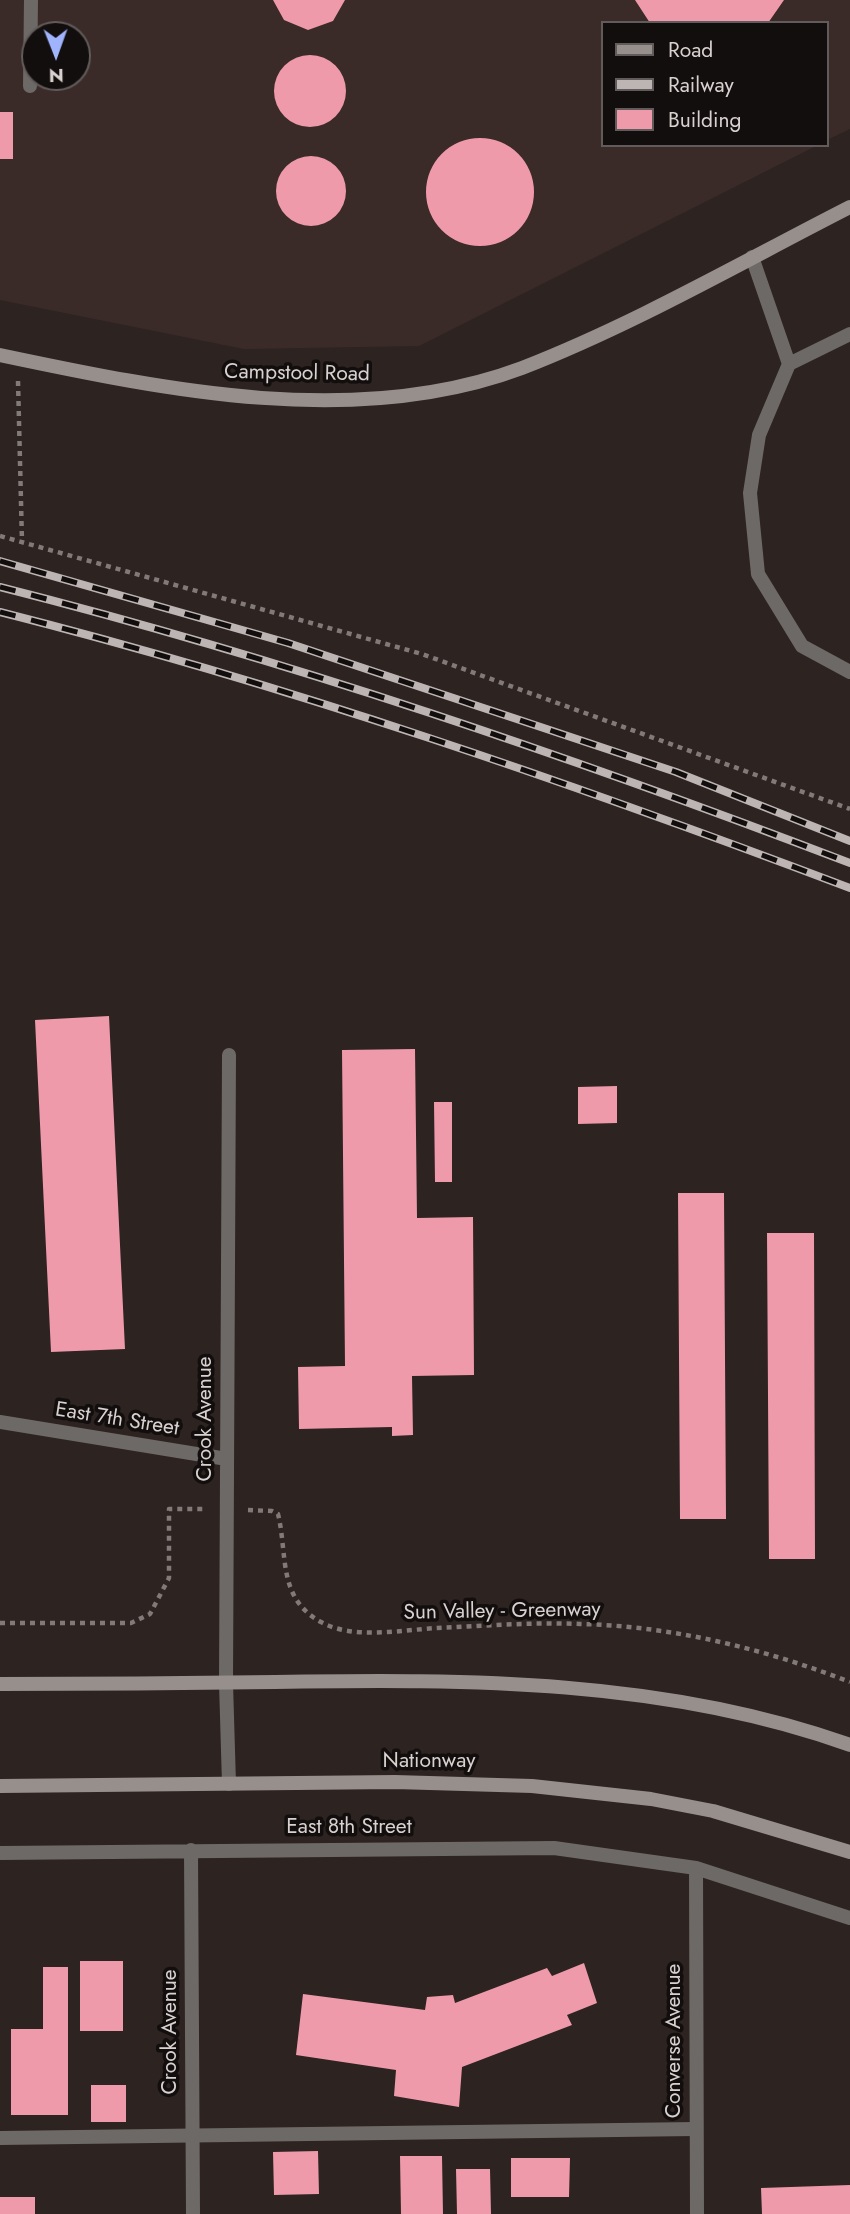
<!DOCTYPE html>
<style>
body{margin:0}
#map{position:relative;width:850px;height:2214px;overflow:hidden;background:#2d2321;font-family:Jost,sans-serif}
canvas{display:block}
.legend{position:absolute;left:601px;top:21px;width:228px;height:126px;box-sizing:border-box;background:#120e0d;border:2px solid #615c5b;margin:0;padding:9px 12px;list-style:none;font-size:21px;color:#d8d1d0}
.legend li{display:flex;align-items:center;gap:14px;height:35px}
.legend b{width:35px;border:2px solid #615c5b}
.north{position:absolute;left:21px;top:21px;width:70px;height:70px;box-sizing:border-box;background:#120e0d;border:2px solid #615c5b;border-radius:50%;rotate:179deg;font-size:19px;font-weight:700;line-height:28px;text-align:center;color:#d8d1d0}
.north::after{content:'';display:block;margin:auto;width:24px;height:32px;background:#a0b3fd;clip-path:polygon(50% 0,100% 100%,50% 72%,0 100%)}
</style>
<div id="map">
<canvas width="850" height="2214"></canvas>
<ul class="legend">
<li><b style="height:9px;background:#968f8b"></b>Road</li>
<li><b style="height:9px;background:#bdb5b4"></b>Railway</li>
<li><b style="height:19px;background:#ef9aaa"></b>Building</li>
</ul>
<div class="north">N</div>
</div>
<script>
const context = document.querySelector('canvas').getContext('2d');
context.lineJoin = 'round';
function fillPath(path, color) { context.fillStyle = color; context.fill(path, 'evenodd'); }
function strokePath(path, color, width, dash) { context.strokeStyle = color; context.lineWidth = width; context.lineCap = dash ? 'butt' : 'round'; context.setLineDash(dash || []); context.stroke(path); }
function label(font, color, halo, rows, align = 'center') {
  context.font = font + ' Jost,sans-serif'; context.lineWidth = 7; context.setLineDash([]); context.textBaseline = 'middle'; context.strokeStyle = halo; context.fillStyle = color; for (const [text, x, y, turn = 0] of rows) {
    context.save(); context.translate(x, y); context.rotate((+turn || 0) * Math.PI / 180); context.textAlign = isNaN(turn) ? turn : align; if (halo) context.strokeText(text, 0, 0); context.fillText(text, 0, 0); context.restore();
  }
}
const built = new Path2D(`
 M0,0H850V129L827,140V23H603V145H818L419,346L244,349L0,300ZM35,35H77V77H35Z`);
const building = new Path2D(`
 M273,0H345L333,21L308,30L284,20Z
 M635,0H784L768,23H650Z
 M274 91a36 36 0 1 1 72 0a36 36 0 1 1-72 0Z
 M0,112H13V159H0Z
 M426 192a54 54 0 1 1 108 0a54 54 0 1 1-108 0Z
 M276 191a35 35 0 1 1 70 0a35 35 0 1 1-70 0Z
 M109,1016L125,1349L51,1352L35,1020Z
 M415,1049L417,1218L473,1217L474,1375L412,1376L413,1435L392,1436V1427L299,1429L298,1367L345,1366L342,1050Z
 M617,1086V1123L578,1124V1087Z
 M434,1102H452V1182H435Z
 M678,1193H724L726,1519H680Z
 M767,1233H814L815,1559H769Z
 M80,1961H123V2031H80Z
 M584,1963L597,2003L567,2015L572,2025L462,2067L459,2107L394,2096L396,2070L296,2055L303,1994L425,2010L427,1997L453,1995L455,2003L547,1968L552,1976Z
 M43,1967H68V2115H11V2029H43Z
 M91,2085H126V2122H91Z
 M318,2151L319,2194L274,2195L273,2152Z
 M400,2156H442L443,2214H401Z
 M511,2158H570L569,2197H511Z
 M456,2169H490L491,2214H457Z
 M850,2185V2214H762L761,2188Z
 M0,2197H35V2214H0Z`);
const path = new Path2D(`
 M18,381L22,542
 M0,536L422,654L850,809
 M248,1510L272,1511L278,1514C288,1555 277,1598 321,1622C353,1640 401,1630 437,1628C484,1626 532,1622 580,1624C672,1626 765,1649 850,1682
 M0,1623H131L150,1614L169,1578V1509H204`);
const service = new Path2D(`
 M30,86L31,0
 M752,257L789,364L759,435L750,493L758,574L802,646L850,672
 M789,364L850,334
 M0,2138L696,2129`);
const minor = new Path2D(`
 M0,1422L227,1459
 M229,1784L226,1683L229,1055
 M191,1850L193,2214
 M0,1853L554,1848L696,1868L850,1918
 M696,1868L697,2214`);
const secondary = new Path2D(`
 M0,355C166,390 357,430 522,368C635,324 742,262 850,207
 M0,1684C92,1684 183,1683 275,1682C468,1679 666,1679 850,1745
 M0,1786L395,1782L532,1786L651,1799L713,1811L850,1852`);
const rail = new Path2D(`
 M0,561L288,643L676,772L850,841
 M0,587C289,660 572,757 850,863
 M0,612C289,685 572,783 850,888`);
const streetNames = [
 ["Campstool Road",297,374,1],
 ["Crook Avenue",206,1419,-90],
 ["East 7th Street",117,1420,9],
 ["Sun Valley - Greenway",502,1612,-1],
 ["Nationway",429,1762],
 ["East 8th Street",349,1828],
 ["Crook Avenue",171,2032,-90],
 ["Converse Avenue",675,2041,-90]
];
fillPath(built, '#3b2b28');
fillPath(building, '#ef9aaa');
strokePath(path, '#827a78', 4.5, [5, 5]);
strokePath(service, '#6d6966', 14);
strokePath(minor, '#6d6966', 14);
strokePath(secondary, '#968f8b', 14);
strokePath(rail, '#bdb5b4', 8);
strokePath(rail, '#120e0d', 5, [16]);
label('21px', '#d8d1d0', '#120e0d', streetNames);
</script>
